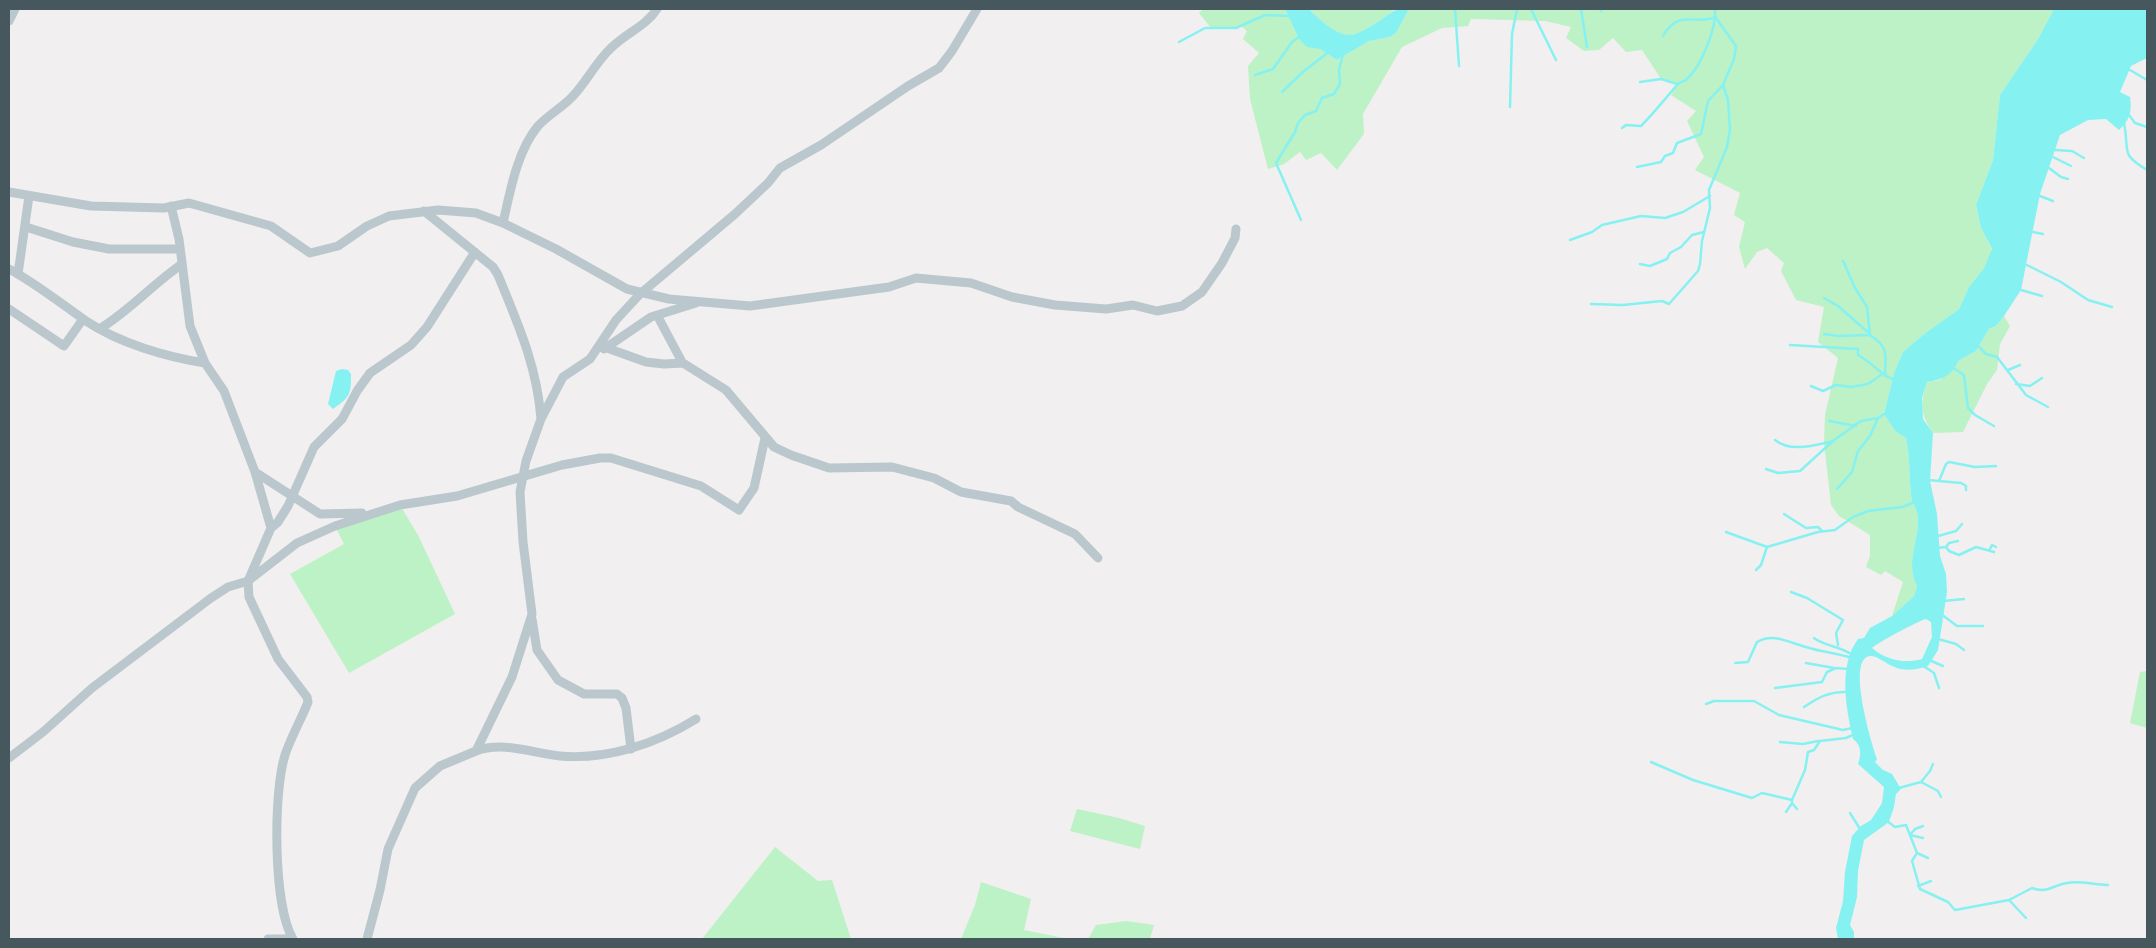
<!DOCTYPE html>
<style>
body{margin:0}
#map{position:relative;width:2156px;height:948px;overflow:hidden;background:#f2eff0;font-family:Barlow,sans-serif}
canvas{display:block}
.frame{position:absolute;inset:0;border:10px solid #46585e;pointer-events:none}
</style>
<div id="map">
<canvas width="2156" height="948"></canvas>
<div class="frame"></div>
</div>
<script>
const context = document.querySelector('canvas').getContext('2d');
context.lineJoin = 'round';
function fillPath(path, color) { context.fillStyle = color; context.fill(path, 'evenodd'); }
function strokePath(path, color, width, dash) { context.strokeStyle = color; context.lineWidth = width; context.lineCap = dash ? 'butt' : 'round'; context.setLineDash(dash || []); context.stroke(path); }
const green = new Path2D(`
 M1203,9H1285L1299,39L1320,49L1337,60L1369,41L1390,37L1396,33L1409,9H2054L2038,39L2000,95L1993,160L1976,205L1981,228L1992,250L1984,268L1969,287L1959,309L1924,334L1903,352L1894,373L1884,414L1895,431L1906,438C1910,457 1909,476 1911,496C1912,503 1918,511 1918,518C1919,541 1905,563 1917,586L1914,596L1892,616L1903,582L1885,571L1881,575L1866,567L1870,556V535L1839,516L1831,505L1824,443L1825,415L1838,358L1818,342L1824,307L1796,300L1781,271L1784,263L1767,248L1757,252L1745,269L1739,247L1745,222L1734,215L1740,193L1695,170L1704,157L1687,121L1696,111L1671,95L1677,84L1661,79L1642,50L1626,52L1613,38L1599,50L1584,51L1566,38L1571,27L1545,21L1471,19L1468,26L1442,28L1402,47L1363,114L1364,134L1337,170L1321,153L1306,160L1300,152L1284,164L1268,169L1250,99L1248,66L1259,53L1243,39L1247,31L1242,27L1211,28L1199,13Z
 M1309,9H1395C1385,17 1364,33 1351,35C1337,37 1318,18 1309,9Z
 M2004,316L2010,326L2000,344L1997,370L1987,384L1963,432L1933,433C1920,414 1920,404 1927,382L1940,380L1958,361L1976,351L1989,329L1996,326Z
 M400,505L418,535L455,614L349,673L290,574L344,544L335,526Z
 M2147,671V728L2130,723L2140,672Z
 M1077,809L1119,818L1145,826L1140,849L1070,831Z
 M775,847L818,881L832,880L851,939H702Z
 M981,882L1031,899L1024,930L1069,939H961L975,905Z
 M1126,921L1154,925L1150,939H1088L1096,925Z`);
const water = new Path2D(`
 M1285,9H1309C1318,18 1336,36 1351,35C1359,34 1375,24 1382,19C1394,11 1393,9 1409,9L1396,33L1390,37L1369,41L1337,60L1320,49L1307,47L1299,39Z
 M2054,9H2147V58L2131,66L2120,92L2130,97C2132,112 2130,120 2119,130L2106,119L2088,120L2060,135L2040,194L2021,290L2004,316L1996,326L1989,329L1976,351L1958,361C1952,376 1941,380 1927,382L1922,398L1923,419L1933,433L1930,481L1937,514L1940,556L1946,574L1947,592L1938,650L1928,666C1912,671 1900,672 1885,662C1881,660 1876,656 1871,656C1845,656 1872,745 1877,759L1875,762L1883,770L1892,774L1901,789L1896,794L1894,807L1889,822L1864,840L1858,871L1857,897L1850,925L1854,932V939H1838L1836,928L1843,901L1845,872L1852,836L1861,826L1871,820L1877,811L1882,803L1884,787L1858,764C1861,755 1862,745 1853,739C1846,708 1838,666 1858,639L1864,638L1870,628L1892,616L1914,596L1917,586C1905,563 1919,541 1918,518C1918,511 1912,503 1911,496C1909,476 1910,457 1906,438L1895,431L1884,414L1894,373L1903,352L1924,334L1959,309L1969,287L1984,268L1992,249L1981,228L1976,205L1993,160L2000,95L2038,39ZM1926,619L1931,622L1932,637L1922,659C1905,664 1886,660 1872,648C1879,642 1918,621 1926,619Z
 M342,369L348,370L351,374C351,395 350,397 333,409L328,404L336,371Z`);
const stream = new Path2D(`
 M1455,9L1459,66
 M1531,9L1556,60
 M1581,9L1587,47
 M1601,9V11
 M1663,36C1679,8 1694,26 1716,17
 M1179,42L1205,28H1236L1265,15L1290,16
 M2130,70L2147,80
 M1255,75L1273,69L1292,42L1299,37
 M1640,82L1661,79L1677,84
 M1282,92L1304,71L1330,51
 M1510,107L1512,34L1517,9
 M2129,115L2135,123L2147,127
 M2124,123C2130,152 2119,153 2147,170
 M1622,128L1626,125L1641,126C1654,113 1665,99 1677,85C1679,82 1684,82 1687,79C1701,66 1717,28 1715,9
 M2055,150L2072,151L2084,158
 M2053,157L2071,166
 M1637,167L1661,162L1665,156L1673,153L1677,143L1701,134L1708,101L1723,85
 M2049,168L2061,177L2068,179
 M2040,196L2053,201
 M1301,220L1276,163L1295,132L1298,123L1305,115L1316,111L1322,98L1334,94L1340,84L1339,70L1343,54
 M2033,232L2043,234
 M1570,240L1592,232L1602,225L1641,216L1665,218L1683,212L1710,196
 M1843,261L1855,288L1867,307L1870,335C1890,349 1885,353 1885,376
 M1640,264L1650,266L1667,259L1670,253L1681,247L1692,235L1704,232
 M2027,265L2061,282L2088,300L2112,307
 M2021,290L2042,296
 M1824,298L1838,306L1870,334
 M1591,304L1623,305L1662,301L1669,304L1698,271L1700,264L1702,241L1710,208L1709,190L1727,147L1730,129L1728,100L1723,85L1734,59L1736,46L1716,18
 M1824,334L1838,336L1870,335
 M1790,345L1858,349V355C1871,362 1879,373 1892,379
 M1978,346L1986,354L1997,357L2026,395L2048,407
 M1955,369L1964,375L1968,408L1975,415L1994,426
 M2008,370L2020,365
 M2016,384L2030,386L2042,378
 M1811,386L1823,391L1836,385L1851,387L1868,384L1881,375
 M1829,421L1856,426
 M1775,440C1791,453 1815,445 1834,441
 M1766,469L1778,473L1800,471L1834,440L1861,421L1878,418
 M1928,480L1961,483L1966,486V490
 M1939,481L1946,464L1949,462L1975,467L1996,466
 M1837,489L1852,472L1858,451L1870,436L1878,418L1884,414
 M1784,514L1806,528L1818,527L1822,531
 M1726,532L1767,547L1818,532L1835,530L1853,517L1868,511L1902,507L1915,502
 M1938,536L1956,531L1962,524
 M1946,547L1949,543L1958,541
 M1937,548L1946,547L1949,551L1959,555L1976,547L1994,552
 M1990,549L1992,545L1996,547
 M1756,570L1761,565L1767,547
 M1791,592L1807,598L1843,620L1836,633L1838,645
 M1943,601L1964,599
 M1941,614L1957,626H1983
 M1814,638C1824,646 1837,645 1851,654
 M1938,639L1956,644L1964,650
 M1929,660L1943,666
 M1735,663L1748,662L1757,642C1773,632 1790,643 1806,647C1821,652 1837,653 1852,658
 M1806,663L1834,668
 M1922,665L1934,673L1939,688
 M1775,688L1822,682L1827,672L1836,668L1848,669
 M1706,704L1714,701H1754L1779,715L1843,730L1852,728
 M1804,707C1819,697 1830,691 1848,692
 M1780,742L1803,744L1818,741
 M1651,762L1693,780L1752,798L1762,793L1792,800L1805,770L1808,752L1814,750L1820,741L1846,738L1855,734
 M1921,782L1930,771L1933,764
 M1899,788L1921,782L1938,791L1941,797
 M1792,803L1797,809
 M1786,812L1792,803V800
 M1850,813L1860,829
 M1887,821L1895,827L1906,825L1917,853L1912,861L1920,889L1948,902L1955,910L2009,900L2032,888C2047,894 2053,885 2067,883C2079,880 2095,885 2108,885
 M1923,826L1915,829L1910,835L1923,838
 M1917,853L1928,858
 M1918,886L1931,881
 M2009,900L2026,918`);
const minor = new Path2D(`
 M9,21L15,9
 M9,192L91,206L164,208L189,203L271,226L310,253L338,246L367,226L389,216L438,210L476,213L503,223L556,249L627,289L669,299L750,306L889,287L916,278L971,283L1012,297L1055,305L1106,309L1133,305L1157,311L1182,306L1202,292L1222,263L1235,238L1236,229
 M171,206L179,239L190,326L205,363L224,391L255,472L271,528L248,581L249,597L278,659L307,697L308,702C301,720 291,737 285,755C273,793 273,906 293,939
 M424,211L493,267L498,275C518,324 537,366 541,419
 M503,223C510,192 517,151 538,126C548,115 563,107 573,96C587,81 596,62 611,48C626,33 646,26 657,9
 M26,227L73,242L109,249H180
 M9,269C37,284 60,303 86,321C119,343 166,357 205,363
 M18,274L29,196
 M9,309L64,346L83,319
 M657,315L682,362
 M101,328C130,310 153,284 182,264
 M607,348L646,362L664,364L683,363L726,390L774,447L791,455L829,468L892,467L934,478L961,492L1011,501L1018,507L1075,534L1098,558
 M604,349L651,317L696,303
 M255,472L320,514L362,513
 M271,528L278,522L288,506L314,447L342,419L357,391L370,373L411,345L427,327L475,252
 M532,619L537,650L558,680L584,694H617L622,698L626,708L631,749
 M476,751C503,741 532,753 560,756C607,760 656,744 696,719
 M9,758L43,732L92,688L211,598L228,587L248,581L297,543L335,526L400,505L457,496L562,465L600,458H611L701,486L739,510L754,488L765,438
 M268,939H292
 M367,939L380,890L388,849L415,788L440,766L476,751L512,677L532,614L523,542L520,492L526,461L541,419L563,377L590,359L616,320L640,294L735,214L768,183L780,168L821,145L908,86L939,68L952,51L977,9`);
fillPath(green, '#bcf2c5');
fillPath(water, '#86f1f1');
strokePath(stream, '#86f1f1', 2.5);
strokePath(minor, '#bac8cd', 9);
</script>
